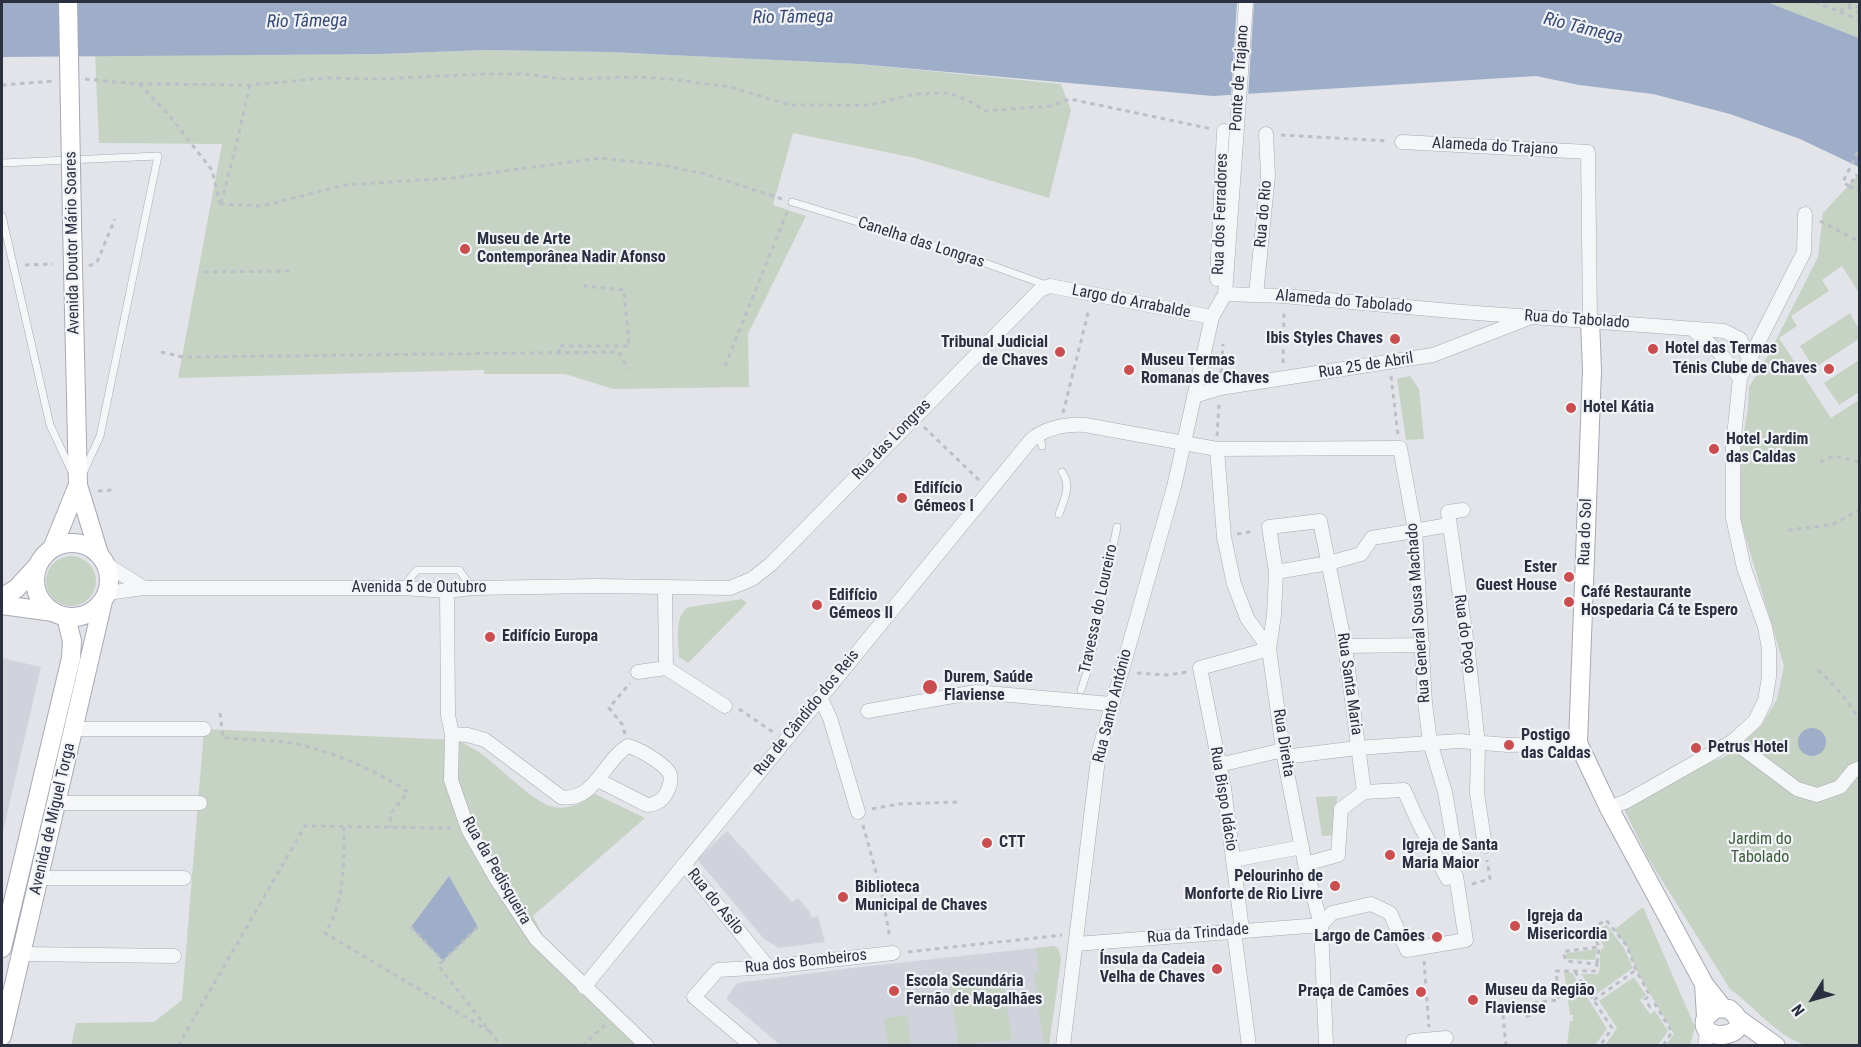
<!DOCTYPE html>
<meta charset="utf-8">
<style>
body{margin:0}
#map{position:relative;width:1861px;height:1047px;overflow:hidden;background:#e2e4ea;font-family:"Roboto Condensed",sans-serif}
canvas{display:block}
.frame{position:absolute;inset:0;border:3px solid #2b3041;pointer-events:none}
.north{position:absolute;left:1783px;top:969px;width:60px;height:60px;-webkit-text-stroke:4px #f2f3f7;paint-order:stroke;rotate:233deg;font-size:16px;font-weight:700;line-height:24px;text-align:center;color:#2b3041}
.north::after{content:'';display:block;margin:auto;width:21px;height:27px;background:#2b3041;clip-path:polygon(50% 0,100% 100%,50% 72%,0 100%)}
</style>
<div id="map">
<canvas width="1861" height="1047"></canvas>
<div class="frame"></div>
<div class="north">N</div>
</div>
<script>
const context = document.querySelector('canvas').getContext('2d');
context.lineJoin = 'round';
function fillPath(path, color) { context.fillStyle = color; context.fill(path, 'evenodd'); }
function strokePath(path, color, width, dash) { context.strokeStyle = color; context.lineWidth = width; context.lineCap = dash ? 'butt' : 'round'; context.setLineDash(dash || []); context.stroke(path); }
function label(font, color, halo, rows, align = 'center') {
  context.font = font + ' "Roboto Condensed",sans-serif'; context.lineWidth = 4.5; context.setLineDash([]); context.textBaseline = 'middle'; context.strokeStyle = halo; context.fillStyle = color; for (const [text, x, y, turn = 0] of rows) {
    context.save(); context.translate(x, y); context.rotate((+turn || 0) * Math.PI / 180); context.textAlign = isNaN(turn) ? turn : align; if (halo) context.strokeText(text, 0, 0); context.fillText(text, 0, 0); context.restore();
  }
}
const built = new Path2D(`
 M2,658L41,667L2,836Z
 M727,831L792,902L798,898L810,912L811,918L818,916L825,942L779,948L764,939L697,859Z
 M1053,946L1058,948L1061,959L1049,1045H780L726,999L737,983L852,968Z`);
const green = new Path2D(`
 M1767,2H1859V38Z
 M485,50L608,52L859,64L1061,84L1071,110L1049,198L915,158L793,133L773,205L806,216L748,334L749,387L613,389L565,374H484V370L178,378L222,144L99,143L95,55L382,54Z
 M1859,174V293L1842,266L1822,280L1829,291L1791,316L1797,326L1779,338L1831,418L1859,400V1045C1843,1045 1824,1047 1808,1045C1781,1041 1753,1005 1730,989L1648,858L1619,799L1724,757L1761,726L1777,699L1784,666L1741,522V448L1748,409L1749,387L1769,354L1818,257L1823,213Z
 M1850,313L1859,329V339L1814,368L1800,346Z
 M1859,360V392L1839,405L1824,383Z
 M1410,376L1419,389L1424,439L1406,440L1397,379Z
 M46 581a25 25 0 1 1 50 0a25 25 0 1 1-50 0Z
 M742,599L747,603L688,663L679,657C679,641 673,616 689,607Z
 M204,729L458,740C466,745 475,749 483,755C501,768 530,799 550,806C567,811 581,804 593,793L645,818L533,916L560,969L642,1045L71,1046L76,1023L154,1022L182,1000Z
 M1337,796L1336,835L1322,836L1316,797Z
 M1643,907L1695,1027L1690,1045H1666L1674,1034L1636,970L1627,946L1614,930Z
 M1607,925L1624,948L1633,968L1595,995L1581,974H1598C1602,966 1598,958 1601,949L1604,948L1596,930Z
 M1053,946L1058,948L1061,959L1049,1045H1044L1034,974L1039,973L1036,948Z
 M1597,949L1595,960L1567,959L1565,957L1567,953Z
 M1564,972L1572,973L1607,1029L1595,1045H1567L1570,1021H1573V1015H1570Z
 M1634,977L1646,995L1640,1000L1650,1014L1655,1011L1668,1031L1658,1045H1605L1617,1028L1599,1001Z
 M1003,980L1012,1040L958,1045L950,986Z
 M907,1015L911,1045H888L884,1018Z`);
const water = new Path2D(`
 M2,2H1767L1859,38V167L1800,139L1730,114L1653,94L1579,85L1536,76L1213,96L859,64L608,52L485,50L382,54L2,57Z
 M1798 742a14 14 0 1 1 28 0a14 14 0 1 1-28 0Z
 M449,876L478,927L443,961L411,927Z`);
const pier = new Path2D(`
 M1237,2H1254L1248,97L1231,98Z`);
const path = new Path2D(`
 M1815,2L1860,20
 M1848,7L1860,13
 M1840,11L1851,4L1860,8
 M85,79L139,84L250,85L325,78L378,79L484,74H524L565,79L640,77L670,79L730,87L790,105H870L915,94L949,93L967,100L986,111L1051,106L1070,99L1212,129
 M139,84L168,114L212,170L220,204
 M2,85L54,81
 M1281,135L1388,141
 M1860,177L1856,175L1849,186L1860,192
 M1849,186L1843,182L1860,147
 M221,203L236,146L250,85
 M220,204L262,206L345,185L452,178L600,158L663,165L705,174L782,199
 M1820,221L1860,242
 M25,265L53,264
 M89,266L97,262L115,219
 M204,272L292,271
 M161,352L183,357L619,352L628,369
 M559,354V346H629L624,290L584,286
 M1283,363L1284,309
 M725,366L787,212
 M1221,373L1223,344
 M1391,376L1398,435
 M1063,413L1089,309
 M924,427L980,481
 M1217,436L1219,404
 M1820,462L1834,456L1860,462
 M98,491L113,490
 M1788,530L1831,525L1860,510
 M1237,534L1254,531
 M1818,670C1835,686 1850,701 1860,723
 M1137,673L1167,675L1187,672
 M739,709L773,732
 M220,713L223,738C243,739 263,740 283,742C321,746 377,770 408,792L390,814L391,827
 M625,734L622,724L609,708L630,683
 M872,809L898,804L959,802
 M863,825L882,894L890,938
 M344,827C344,861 345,903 325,933L489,1031
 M1472,884L1490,879L1487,860
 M411,927L443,961L478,927
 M908,952L1062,935
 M443,961L438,965L501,1046
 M1424,961L1429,1027
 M1597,963L1599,947
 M1575,972L1612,1028L1600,1046
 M1594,1000L1636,970
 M1526,1017L1541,1010L1542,1002
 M178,1046L305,826L451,828
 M582,1046L605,1025
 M1506,1046L1502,1006L1559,1000L1556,971H1596L1597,964L1566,961L1563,953L1567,951L1599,947L1591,929L1606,920L1627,946L1636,970L1650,996L1645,999L1650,1007L1655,1004L1672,1032L1663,1046`);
const lane = new Path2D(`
 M2,163L158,156L100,436L84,471
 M792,202L946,249L1049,286
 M2,216L50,425L71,470
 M1039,434L1042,446
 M1059,514C1064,500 1072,486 1062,472
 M402,588L417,570H459L472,588
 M1081,690L1089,666L1117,527`);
const street = new Path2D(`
 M1402,142L1588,152L1590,320
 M1217,279L1224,131
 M1225,294L1284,296L1463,312L1724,331L1740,339L1750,361
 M1256,295L1268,175L1266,134
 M1692,329L1719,352L1740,378
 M1194,396L1220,388L1433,355L1529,318
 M1217,449L1224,537L1234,584L1247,618L1269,649L1284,757L1305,864L1321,925L1326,1046
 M1463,510L1448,512L1468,652L1478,744L1477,793L1485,846
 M106,564L144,588
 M1276,572L1329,563L1361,554L1372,538L1449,525
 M665,588L666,668L725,706
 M447,591L448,715L452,734L451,780L468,829L497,880L536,939L647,1046
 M107,593L144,588H402L447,591L472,588L598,586L730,588L752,579L771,564L1040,290L1050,286L1212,317
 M1345,646L1423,645
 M638,672L666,668
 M820,697L830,718L858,812
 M868,711L976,692L1111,704
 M74,729H204
 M452,734L468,735L485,740L561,797C594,803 604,760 628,746C639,749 660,761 668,771C675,780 666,799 656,803C655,804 648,805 647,805L598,780
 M1733,741L1797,789L1817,795L1840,787L1853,771L1860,768
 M1284,757L1357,748L1459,741L1508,745L1578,743
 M1219,765L1283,750
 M57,803H200
 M1609,808L1627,801L1733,741L1755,721L1765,701L1769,677V649L1765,627L1744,568L1733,518V446L1740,378L1804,252L1805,214
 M1233,860L1302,847
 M684,864L768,967
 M39,878H184
 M1242,930L1224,788L1200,668L1269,649L1274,615L1276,572L1269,527L1320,521L1345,646L1364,792L1341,809L1338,855L1305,864
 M1234,931L1249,1046
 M1076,944L1321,925L1332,913L1371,904L1390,913L1407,950L1466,940L1456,876L1447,878L1416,817L1404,790L1364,792
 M21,954L174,956
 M584,987L1031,440C1047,427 1065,424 1085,425L1217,449L1400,448L1415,530L1425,703L1430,742L1445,792L1456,856
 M752,1046L694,997L718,970L768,967L893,953
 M1063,1046L1099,751L1174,487L1212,317L1225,294L1235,155
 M1414,1046L1413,1041L1446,1038
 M1705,1046L1707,1033`);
const secondary = new Path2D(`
 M72,223L78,485L99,554
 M1590,320L1592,370L1578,743L1609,808L1704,984L1723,1008
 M35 580a37 37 0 1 1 74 0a37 37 0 1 1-74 0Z
 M52,549L78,485
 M2,597L16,589L38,565
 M2,605L53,612
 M2,948L71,658L72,641L66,617
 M1704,984L1706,1017C1694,1047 1764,1036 1729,1009L1716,1008L1706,1017
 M1737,1018L1776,1046
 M2,1036L103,601`);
const streetBridge = new Path2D(`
 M1235,155L1246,2`);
const secondaryBridge = new Path2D(`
 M68,2L72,223`);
const markers = [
 [465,249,6,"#c84e50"],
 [1395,339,6,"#c84e50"],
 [1653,349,6,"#c84e50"],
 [1060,352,6,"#c84e50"],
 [1829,369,6,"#c84e50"],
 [1129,370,6,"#c84e50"],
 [1571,408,6,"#c84e50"],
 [1714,449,6,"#c84e50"],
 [902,498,6,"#c84e50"],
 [1569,577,6,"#c84e50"],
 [1569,602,6,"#c84e50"],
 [817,605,6,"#c84e50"],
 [490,637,6,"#c84e50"],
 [930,687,8,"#c84e50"],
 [1509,745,6,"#c84e50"],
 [1696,748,6,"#c84e50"],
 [987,843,6,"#c84e50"],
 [1390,855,6,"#c84e50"],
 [1335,886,6,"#c84e50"],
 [843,897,6,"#c84e50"],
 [1515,926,6,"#c84e50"],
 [1437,937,6,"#c84e50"],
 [1217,969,6,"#c84e50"],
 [894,991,6,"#c84e50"],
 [1421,992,6,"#c84e50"],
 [1473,1000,6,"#c84e50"]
];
const streetNames = [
 ["Ponte de Trajano",1240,78,-86],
 ["Alameda do Trajano",1495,147,3],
 ["Rua dos Ferradores",1221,214,-88],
 ["Rua do Rio",1264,214,-85],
 ["Avenida Doutor Mário Soares",73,243,-91],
 ["Canelha das Longras",921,243,18],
 ["Largo do Arrabalde",1131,302,11],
 ["Alameda do Tabolado",1344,302,5],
 ["Rua do Tabolado",1577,320,4],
 ["Rua 25 de Abril",1366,366,-9],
 ["Rua das Longras",892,440,-46],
 ["Rua do Sol",1586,532,-88],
 ["Avenida 5 de Outubro",419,588],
 ["Travessa do Loureiro",1099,609,-78],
 ["Rua General Sousa Machado",1419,613,-94],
 ["Rua do Poço",1464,634,82],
 ["Rua Santa Maria",1349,684,82],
 ["Rua Santo António",1113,706,-76],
 ["Rua de Cândido dos Reis",807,713,-51],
 ["Rua Direita",1283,743,81],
 ["Rua Bispo Idácio",1223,799,81],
 ["Avenida de Miguel Torga",53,819,-77],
 ["Rua da Pedisqueira",496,871,60],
 ["Rua do Asilo",715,902,51],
 ["Rua da Trindade",1198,934,-5],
 ["Rua dos Bombeiros",806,962,-6]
];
const poiNames = [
 ["Museu de Arte",477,240],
 ["Contemporânea Nadir Afonso",477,258],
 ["Ibis Styles Chaves",1383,339,"right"],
 ["Tribunal Judicial",1048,343,"right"],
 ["de Chaves",1048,361,"right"],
 ["Hotel das Termas",1665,349],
 ["Museu Termas",1141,361],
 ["Romanas de Chaves",1141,379],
 ["Ténis Clube de Chaves",1817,369,"right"],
 ["Hotel Kátia",1583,408],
 ["Hotel Jardim",1726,440],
 ["das Caldas",1726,458],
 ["Edifício",914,489],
 ["Gémeos I",914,507],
 ["Ester",1557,568,"right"],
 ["Guest House",1557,586,"right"],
 ["Café Restaurante",1581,593],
 ["Hospedaria Cá te Espero",1581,611],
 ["Edifício",829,596],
 ["Gémeos II",829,614],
 ["Edifício Europa",502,637],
 ["Durem, Saúde",944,678],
 ["Flaviense",944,696],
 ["Postigo",1521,736],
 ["das Caldas",1521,754],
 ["Petrus Hotel",1708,748],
 ["CTT",999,843],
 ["Igreja de Santa",1402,846],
 ["Maria Maior",1402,864],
 ["Pelourinho de",1323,877,"right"],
 ["Monforte de Rio Livre",1323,895,"right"],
 ["Biblioteca",855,888],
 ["Municipal de Chaves",855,906],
 ["Igreja da",1527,917],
 ["Misericordia",1527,935],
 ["Largo de Camões",1425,937,"right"],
 ["Ínsula da Cadeia",1205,960,"right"],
 ["Velha de Chaves",1205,978,"right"],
 ["Escola Secundária",906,982],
 ["Fernão de Magalhães",906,1000],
 ["Museu da Região",1485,991],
 ["Flaviense",1485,1009],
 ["Praça de Camões",1409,992,"right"]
];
const parkNames = [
 ["Jardim do",1760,840],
 ["Tabolado",1760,858]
];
const waterNames = [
 ["Rio Tâmega",793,18,-1],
 ["Rio Tâmega",307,22,-1],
 ["Rio Tâmega",1583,29,14]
];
fillPath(built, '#d1d3dc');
fillPath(green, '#c6d3c4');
fillPath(water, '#9faec8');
fillPath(pier, '#e2e4ea');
strokePath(lane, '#a7aab4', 8);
strokePath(street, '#a7aab4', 15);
strokePath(secondary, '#a7aab4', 20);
strokePath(path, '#bcbfc5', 3, [4.5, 4.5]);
strokePath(lane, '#f5f6f8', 7);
strokePath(street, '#f5f6f8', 14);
strokePath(secondary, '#fff', 18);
strokePath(streetBridge, '#a7aab4', 15, []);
strokePath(secondaryBridge, '#a7aab4', 20, []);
strokePath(streetBridge, '#f5f6f8', 14);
strokePath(secondaryBridge, '#fff', 18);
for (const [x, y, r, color] of markers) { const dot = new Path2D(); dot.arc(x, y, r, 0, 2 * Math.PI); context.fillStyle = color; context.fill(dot); strokePath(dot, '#f2f3f7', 2); }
label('16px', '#2b3041', '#f2f3f7', streetNames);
label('bold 16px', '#2b3041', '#f2f3f7', poiNames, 'left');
label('16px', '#3b5c39', '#f2f3f7', parkNames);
label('italic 18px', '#374a73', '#f2f3f7', waterNames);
</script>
